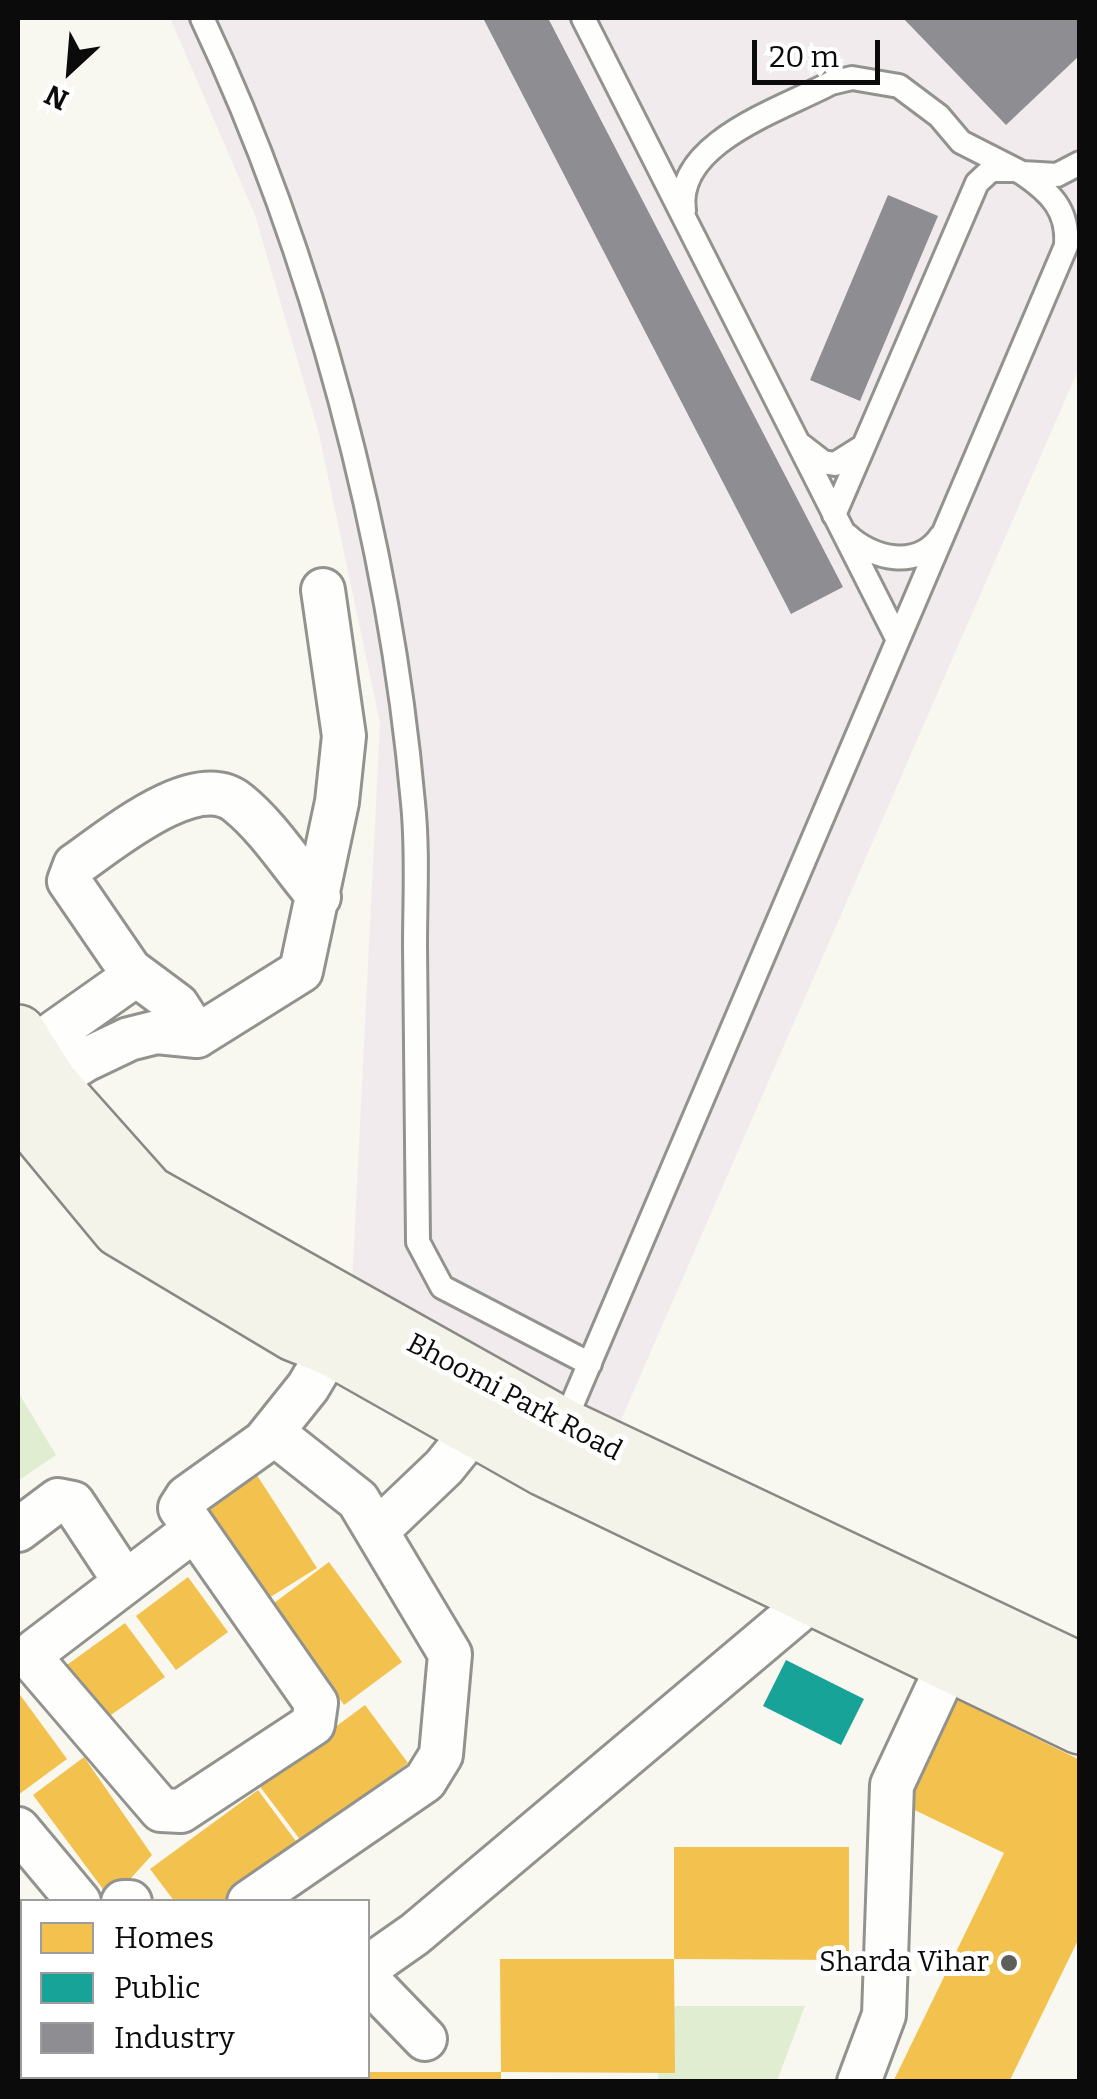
<!DOCTYPE html>
<style>
body{margin:0}
#map{position:relative;width:1097px;height:2099px;overflow:hidden;background:#f9f8f0;font-family:Bitter,serif}
canvas{display:block}
.frame{position:absolute;inset:0;border:20px solid #0b0b0b;pointer-events:none}
.legend{position:absolute;left:20px;top:1899px;width:350px;height:180px;box-sizing:border-box;background:#fff;border:2px solid #9d9d9d;margin:0;padding:12px 18px;list-style:none;font-size:30px;color:#0b0b0b}
.legend li{display:flex;align-items:center;gap:20px;height:50px}
.legend b{width:50px;border:2px solid #9d9d9d}
.north{position:absolute;left:20px;top:20px;width:100px;height:100px;-webkit-text-stroke:8px #fff;paint-order:stroke;rotate:206deg;font-size:28px;font-weight:700;line-height:40px;text-align:center;color:#0b0b0b}
.north::after{content:'';display:block;margin:auto;width:35px;height:45px;background:#0b0b0b;clip-path:polygon(50% 0,100% 100%,50% 72%,0 100%)}
.scale{position:absolute;left:752px;top:40px;width:128px;height:45px;box-sizing:border-box;border:5px solid #0b0b0b;border-top:0;padding-left:12px;font-size:30px;line-height:35px;white-space:nowrap;color:#0b0b0b;-webkit-text-stroke:8px #fff;paint-order:stroke}
</style>
<div id="map">
<canvas width="1097" height="2099"></canvas>
<div class="frame"></div>
<ul class="legend">
<li><b style="height:28px;background:#f2c14e"></b>Homes</li>
<li><b style="height:28px;background:#17a398"></b>Public</li>
<li><b style="height:28px;background:#8d8d92"></b>Industry</li>
</ul>
<div class="north">N</div>
<div class="scale">20 m</div>
</div>
<script>
const context = document.querySelector('canvas').getContext('2d');
context.lineJoin = 'round';
function fillPath(path, color) { context.fillStyle = color; context.fill(path, 'evenodd'); }
function strokePath(path, color, width, dash) { context.strokeStyle = color; context.lineWidth = width; context.lineCap = dash ? 'butt' : 'round'; context.setLineDash(dash || []); context.stroke(path); }
function label(font, color, halo, rows, align = 'center') {
  context.font = font + ' Bitter,serif'; context.lineWidth = 10; context.setLineDash([]); context.textBaseline = 'middle'; context.strokeStyle = halo; context.fillStyle = color; for (const [text, x, y, turn = 0] of rows) {
    context.save(); context.translate(x, y); context.rotate((+turn || 0) * Math.PI / 180); context.textAlign = isNaN(turn) ? turn : align; if (halo) context.strokeText(text, 0, 0); context.fillText(text, 0, 0); context.restore();
  }
}
const industrial = new Path2D(`
 M170,18H1079V368L618,1427L352,1284L380,723L319,434L255,215Z`);
const green = new Path2D(`
 M18,1392L56,1455L18,1481Z
 M659,2006H805L777,2081L658,2082Z`);
const homes = new Path2D(`
 M249,1463L317,1568L264,1601L189,1507Z
 M329,1562L402,1662L344,1705L270,1606Z
 M188,1577L228,1632L176,1670L136,1616Z
 M125,1623L165,1677L98,1724L64,1667Z
 M18,1692L67,1759L18,1795Z
 M952,1697L1080,1760V1936L1009,2082H893L1004,1853L900,1803Z
 M365,1705L408,1763L302,1842L258,1784Z
 M84,1757L152,1855L111,1900L33,1795Z
 M258,1790L301,1848L228,1902H175L150,1869Z
 M674,1847H849V1960L674,1959Z
 M500,1959H674L675,2073L501,2072Z
 M18,2038L22,2042V2076H68L65,2082H18Z
 M368,2072H501V2082H332L329,2076H368Z`);
const public = new Path2D(`
 M786,1660L864,1699L841,1745L763,1706Z`);
const industry = new Path2D(`
 M483,18H548L843,587L791,614Z
 M903,18H1080V55L1006,125Z
 M888,195L938,216L860,401L810,380Z`);
const lane = new Path2D(`
 M202,18C313,252 390,544 413,803C418,850 415,899 415,946C416,1045 417,1143 418,1242L442,1287L590,1364
 M583,18L898,640
 M684,210C674,143 782,109 831,83L852,78L899,86L939,116L961,142L1022,173
 M801,445L823,462L835,464L862,447
 M834,515L977,183L991,170H1014
 M847,535C872,559 918,570 941,536
 M562,1428L1066,246C1069,210 1050,192 1022,173L1057,175L1080,163`);
const street = new Path2D(`
 M130,970L177,1005L197,1036
 M18,1058L123,984L130,970L69,881L75,865C110,841 196,768 238,803C269,828 293,867 319,897
 M24,1099L85,1060L129,1039L157,1032L197,1036L301,971L337,802L344,736L323,590
 M379,1529L444,1467L494,1405
 M18,1530L58,1500L73,1503L125,1582
 M194,1530L35,1651V1663L161,1810L181,1811L313,1724L316,1703L180,1508L187,1497L264,1442L308,1387L346,1323
 M18,1829L79,1902
 M123,1902H130
 M249,1902L425,1781L441,1755L450,1654L358,1500L272,1432
 M368,1967L415,1934L835,1580
 M368,1980L425,2039
 M201,2082L208,2076
 M859,2082L884,2015L892,1785L949,1663`);
const secondary = new Path2D(`
 M18,1033L50,1084L148,1194L562,1426L1080,1671
 M18,1098L38,1130L120,1229L294,1333L332,1348L544,1468L1080,1726`);
const markers = [
 [1009,1963,10,"#5e5e5b"]
];
const streetNames = [
 ["Bhoomi Park Road",514,1398,28]
];
const poiNames = [
 ["Sharda Vihar",989,1963]
];
fillPath(industrial, '#f1ebed');
fillPath(green, '#e0edd1');
fillPath(homes, '#f2c14e');
fillPath(public, '#17a398');
fillPath(industry, '#8d8d92');
strokePath(lane, '#92928e', 28);
strokePath(street, '#92928e', 48);
strokePath(secondary, '#898885', 60);
strokePath(lane, '#fefefd', 22);
strokePath(street, '#fefefd', 42);
strokePath(secondary, '#f3f3e9', 55);
for (const [x, y, r, color] of markers) { const dot = new Path2D(); dot.arc(x, y, r, 0, 2 * Math.PI); context.fillStyle = color; context.fill(dot); strokePath(dot, '#fff', 4); }
label('28px', '#0b0b0b', '#fff', streetNames);
label('28px', '#0b0b0b', '#fff', poiNames, 'right');
</script>
